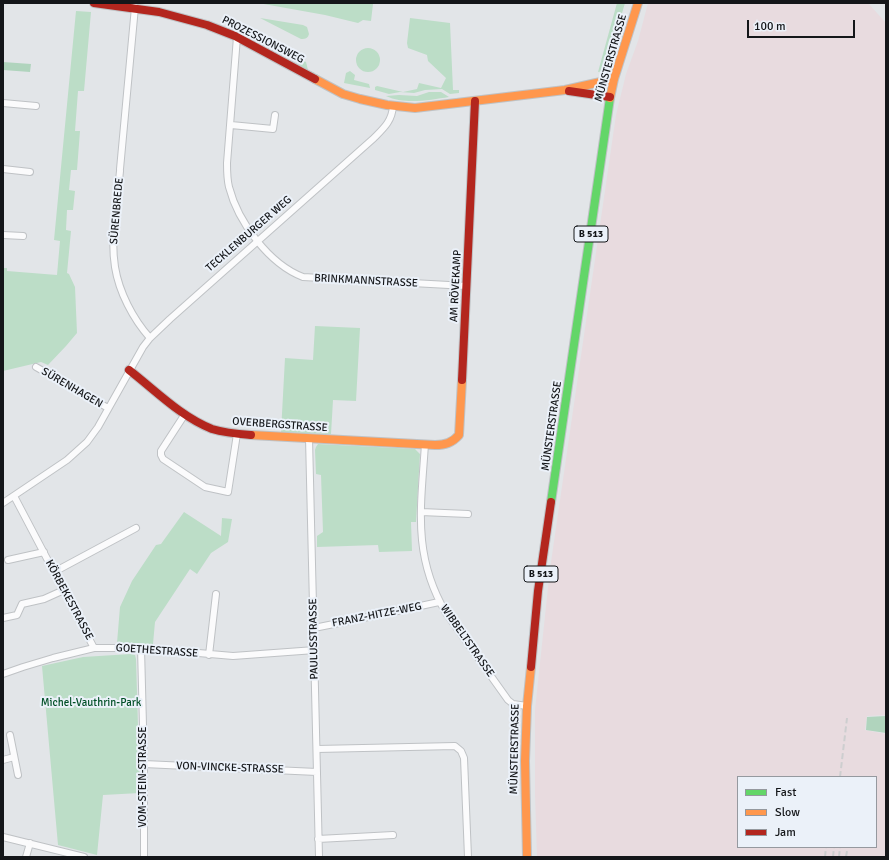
<!DOCTYPE html>
<meta charset="utf-8">
<style>
body{margin:0}
#map{position:relative;width:889px;height:860px;overflow:hidden;background:#e2e5e8;font-family:Signika,sans-serif}
canvas{display:block}
.frame{position:absolute;inset:0;border:4px solid #141619;pointer-events:none}
.legend{position:absolute;left:737px;top:776px;width:140px;height:72px;box-sizing:border-box;background:#ebf1f9;border:1px solid #95999f;margin:0;padding:5px 7px;list-style:none;font-size:12px;color:#141619}
.legend li{display:flex;align-items:center;gap:8px;height:20px}
.legend b{width:20px;border:1px solid #95999f}
.scale{position:absolute;left:747px;top:20px;width:108px;height:18px;box-sizing:border-box;border:2px solid #141619;border-top:0;padding-left:5px;font-size:12px;line-height:14px;white-space:nowrap;color:#141619;-webkit-text-stroke:3px #ebf1f9;paint-order:stroke}
</style>
<div id="map">
<canvas width="889" height="860"></canvas>
<div class="frame"></div>
<ul class="legend">
<li><b style="height:5px;background:#63d668"></b>Fast</li>
<li><b style="height:5px;background:#ff974d"></b>Slow</li>
<li><b style="height:5px;background:#b3261e"></b>Jam</li>
</ul>
<div class="scale">100 m</div>
</div>
<script>
const context = document.querySelector('canvas').getContext('2d');
context.lineJoin = 'round';
function fillPath(path, color) { context.fillStyle = color; context.fill(path, 'evenodd'); }
function strokePath(path, color, width, dash) { context.strokeStyle = color; context.lineWidth = width; context.lineCap = dash ? 'butt' : 'round'; context.setLineDash(dash || []); context.stroke(path); }
function label(font, color, halo, rows, align = 'center') {
  context.font = font + ' Signika,sans-serif'; context.lineWidth = 4; context.setLineDash([]); context.textBaseline = 'middle'; context.strokeStyle = halo; context.fillStyle = color; for (const [text, x, y, turn = 0] of rows) {
    context.save(); context.translate(x, y); context.rotate((+turn || 0) * Math.PI / 180); context.textAlign = isNaN(turn) ? turn : align; if (halo) context.strokeText(text, 0, 0); context.fillText(text, 0, 0); context.restore();
  }
}
const industrial = new Path2D(`
 M648,3H868L886,23V715L867,716L865,730L886,734V857H537L535,794V710L550,569L616,115L626,74L638,41ZM738,777H876V847H738Z`);
const green = new Path2D(`
 M258,3H364L373,4L371,21L363,20L358,23L325,15Z
 M617,3H625L620,20L618,32L604,69L603,71L598,72Z
 M76,11L91,12L84,91H78L75,131H80L77,170H71L69,190L75,191L73,210H67L66,230L71,231L67,273L69,274L75,287L77,333L66,346L48,365L41,362L3,371V268H7V271L57,275L60,241L54,240Z
 M260,18L303,25L307,27L309,34C308,38 306,39 301,39Z
 M410,18L450,23L453,90H459V93L450,94L442,89L425,90L414,93L400,92L389,94L375,90V87L377,86L403,92L417,89L419,83L441,88L446,78L428,61L427,55L408,48L407,43Z
 M356 60a12 12 0 1 1 24 0a12 12 0 1 1-24 0Z
 M287,52L306,62L308,70L315,73L314,74C304,69 296,61 285,55Z
 M350,71L355,75L354,80L369,84L370,88L344,83L346,73Z
 M429,92H441L449,97C430,100 405,105 386,96L399,95L417,96Z
 M315,326L360,328L356,401L333,400L331,434L281,432L285,358L313,360Z
 M318,444L415,449L420,454L416,522H411L412,551L379,552L378,545L317,547V536L323,532L321,475L316,474L315,450L316,447Z
 M184,512L221,536L222,518L232,519L228,542L211,553L197,574L190,569L155,622L153,644L117,643L120,607L132,581L156,545L161,544Z
 M131,654L135,655L136,659L140,793L103,795L97,855L58,845L42,666L83,657Z`);
const forest = new Path2D(`
 M3,62L31,64L30,72L3,70Z
 M886,716V733L866,730L867,717Z`);
const street = new Path2D(`
 M237,37L227,163C227,171 227,179 229,187C238,222 269,264 303,277L467,286
 M3,103L36,106
 M231,125L273,129L275,115
 M3,169L30,172
 M120,169L135,7
 M120,171C117,202 110,236 115,267C119,292 133,319 150,338
 M3,235L23,236
 M36,367L108,408
 M185,414L161,451V455L163,459L205,487L228,492L237,434
 M309,438L319,857
 M425,444C421,507 412,555 446,613L508,700L513,704L527,706
 M14,496L94,648
 M3,503L67,460L87,442L98,427L143,347L150,338L170,319L374,138C384,128 392,121 393,106
 M421,512L468,514
 M8,560L44,552
 M54,572L136,528
 M3,618L17,615L22,604L44,599L64,590
 M314,628L388,613L439,602
 M141,648L144,764V857
 M209,655L216,594
 M3,674L23,667L53,658L94,648H141L233,656L315,650
 M10,735L18,775
 M317,749L455,746L461,751L464,758L468,857
 M3,760L14,757
 M144,764L317,772
 M3,837L84,857
 M318,839L393,835
 M26,857L30,843`);
const fast = new Path2D(`
 M551,502L610,98`);
const slow = new Path2D(`
 M315,79L343,94L360,99L387,105L415,108L565,90L614,79
 M610,98L614,79L638,3
 M251,435L435,445C445,445 452,443 459,435L462,380
 M527,857L525,761L527,706L531,667`);
const jam = new Path2D(`
 M94,3L159,12L207,25L235,36L315,79
 M569,91L610,97
 M129,370C155,390 181,417 212,429C225,433 238,434 251,435
 M462,380L475,101
 M531,667L538,591L551,502`);
const rail = new Path2D(`
 M840,777L847,718
 M825,857L826,847
 M833,857L834,847
 M839,857L840,847
 M846,857L847,851`);
const shields = [
 [591,234,34],
 [541,574,34]
];
const shieldNames = [
 ["B 513",591,234],
 ["B 513",541,574]
];
const streetNames = [
 ["PROZESSIONSWEG",263,40,27],
 ["MÜNSTERSTRASSE",611,58,-74],
 ["SÜRENBREDE",117,211,-85],
 ["TECKLENBURGER WEG",249,234,-41],
 ["BRINKMANNSTRASSE",366,281,3],
 ["AM RÖVEKAMP",456,286,-87],
 ["SÜRENHAGEN",72,388,30],
 ["OVERBERGSTRASSE",280,425,4],
 ["MÜNSTERSTRASSE",552,426,-82],
 ["KÖRBEKESTRASSE",69,600,62],
 ["FRANZ-HITZE-WEG",377,615,-11],
 ["PAULUSSTRASSE",314,639,-91],
 ["WIBBELTSTRASSE",467,641,55],
 ["GOETHESTRASSE",157,651,4],
 ["MÜNSTERSTRASSE",515,749,-89],
 ["VON-VINCKE-STRASSE",230,768,2],
 ["VOM-STEIN-STRASSE",143,777,-90]
];
const parkNames = [
 ["Michel-Vauthrin-Park",91,703]
];
fillPath(industrial, '#e8dbdf');
fillPath(green, '#bcddc7');
fillPath(forest, '#b0d4bd');
strokePath(street, '#bfc2c5', 8);
strokePath(fast, '#bfc2c5', 10);
strokePath(slow, '#bfc2c5', 10);
strokePath(jam, '#bfc2c5', 10);
strokePath(street, '#fbfbfc', 6);
strokePath(fast, '#63d668', 8);
strokePath(slow, '#ff974d', 8);
strokePath(jam, '#b3261e', 8);
strokePath(rail, '#cdcecf', 2, [6, 3]);
for (const [x, y, w] of shields) { const box = new Path2D(); box.roundRect(x - w / 2, y - 8, w, 16, 3); context.fillStyle = '#ebf1f9'; context.fill(box); strokePath(box, '#141619', 1); }
label('bold 10px', '#141619', null, shieldNames);
label('11px', '#141619', '#ebf1f9', streetNames);
label('11px', '#004f26', '#ebf1f9', parkNames);
</script>
